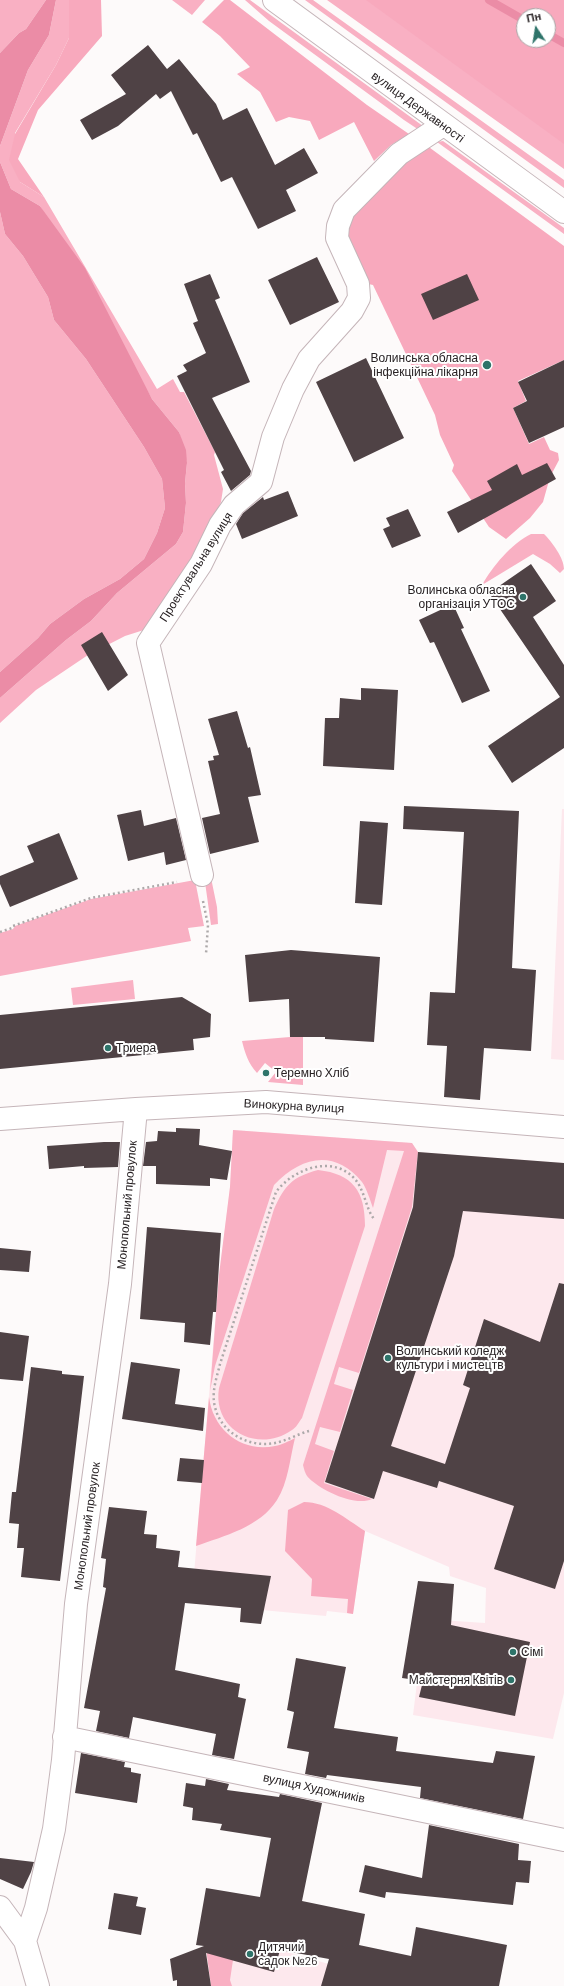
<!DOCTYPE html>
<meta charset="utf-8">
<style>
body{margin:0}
#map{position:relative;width:564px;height:1986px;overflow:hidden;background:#fdfafa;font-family:Barlow,sans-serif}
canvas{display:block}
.north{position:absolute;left:516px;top:8px;width:40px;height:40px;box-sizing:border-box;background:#fff;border:1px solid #a9a7a7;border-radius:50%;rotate:348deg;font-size:11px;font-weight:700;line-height:16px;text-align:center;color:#282224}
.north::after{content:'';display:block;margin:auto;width:14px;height:18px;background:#2e746a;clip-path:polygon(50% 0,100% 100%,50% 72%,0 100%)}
</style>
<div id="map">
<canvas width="564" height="1986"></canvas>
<div class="north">Пн</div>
</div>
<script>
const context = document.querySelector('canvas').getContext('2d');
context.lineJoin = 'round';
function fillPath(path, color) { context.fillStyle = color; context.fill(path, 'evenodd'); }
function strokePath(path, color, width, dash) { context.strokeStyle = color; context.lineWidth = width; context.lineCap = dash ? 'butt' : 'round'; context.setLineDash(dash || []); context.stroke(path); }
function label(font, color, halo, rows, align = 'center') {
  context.font = font + ' Barlow,sans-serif'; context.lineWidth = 4; context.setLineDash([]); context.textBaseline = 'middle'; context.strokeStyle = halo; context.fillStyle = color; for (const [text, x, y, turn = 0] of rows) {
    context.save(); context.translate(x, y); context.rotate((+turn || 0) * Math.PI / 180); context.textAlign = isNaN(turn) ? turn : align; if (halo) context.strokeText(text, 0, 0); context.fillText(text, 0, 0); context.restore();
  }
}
const built = new Path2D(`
 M562,809H564V1060L551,1059Z
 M233,1130L412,1143L418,1152L564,1163V1693L553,1739L413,1715L425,1619L485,1623L486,1588L450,1576L449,1567L365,1531L353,1614L327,1611L326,1616L208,1605V1599L192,1598L219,1275L230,1187Z
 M234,1931L280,1950L360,1973L361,1986H211Z`);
const green = new Path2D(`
 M0,0H46L26,29L19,33L0,53Z
 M56,0H69V38L56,65L15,133L20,182L44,197L157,389L173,379L180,392H184L215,452L214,455L223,489L221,502L192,566L147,629L125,636L88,655L36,690L0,723V698L66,640L91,621L117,593L176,544L183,532L186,503L185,483L187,463L179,432L152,399L40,206L11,189L0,162V146L28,70L49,35Z
 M172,0H205L192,15Z
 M245,0H250L427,129L422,132L404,120L269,21Z
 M305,0H313L564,180V188Z
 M327,0H564V169ZM524,16H548V40H524Z
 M443,141L564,228V234L437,142Z
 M0,212L5,234L23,256L48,297L54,320L86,359L144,447L162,479L165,508L157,533L144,559L120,579L84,599L50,624L38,638L0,672Z
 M531,534H544C552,542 564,558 564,569L560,573L550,564L533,554L482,585C493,566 511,544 531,534Z
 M210,873L217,907L218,924L211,925L204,875Z
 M195,880L204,926L188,928L191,941L0,976V933L13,929L15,926L91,899Z
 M133,980L135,999L73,1005L71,988Z
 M290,1037H303V1085L268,1082L276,1072L265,1063L257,1073C248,1063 245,1053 242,1041Z
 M233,1130L412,1143L418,1152L412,1207L359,1373L339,1367L334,1384L353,1390L340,1432L320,1427L315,1444L334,1451L324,1483L372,1499C355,1507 319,1490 307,1476C305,1473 304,1469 303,1465L404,1151L387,1150L373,1208C370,1200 367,1189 362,1182C334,1148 301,1157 274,1185L215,1366L210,1391L219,1275L230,1187Z
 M318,1170C353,1174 365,1191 365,1226L302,1418C299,1422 296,1428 292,1430C258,1454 212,1430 219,1388L274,1209C285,1185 292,1177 318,1170Z
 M205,1941L233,1960L230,1980L232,1986H211Z`);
const forest = new Path2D(`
 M69,0H101L102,36L38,110L18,159L44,197L20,182L9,160L15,134L56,65L69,38Z
 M224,0H230L367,105L409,134L391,145L374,161L354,122L319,140L310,121L289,117L276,122L260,92L237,74L250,67L220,36L202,22Z
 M366,0H564V144ZM524,16H548V40H524Z
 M426,145L564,246V360L518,381L526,401L513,408L529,444L544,437L550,450L558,453L559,460L550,477L543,502L530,518L506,539L489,527L452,471L454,465L440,435L435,415L373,285L364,283L343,226L346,216Z
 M209,1397C213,1430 242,1453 275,1446C282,1445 289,1441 295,1438C290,1458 288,1483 277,1500C260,1527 224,1536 196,1546Z
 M304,1502C327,1502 346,1519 365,1531L353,1614L347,1613L348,1599L311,1596L312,1579L285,1551L288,1510Z`);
const water = new Path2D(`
 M46,0H56L49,35L28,70L0,146V53L19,33L26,29Z
 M0,162L11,189L40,206L85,268L152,399L179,432L186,450L187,463L185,483L186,503L183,532L176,544L117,593L91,621L66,640L0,698V672L38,638L50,624L84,599L120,579L144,559L157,533L165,508L162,479L144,447L86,359L54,320L48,297L23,256L5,234L0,212Z`);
const stream = new Path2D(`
 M489,0L524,20
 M548,34L564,43`);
const building = new Path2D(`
 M148,45L167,69L179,59L216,104L223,120L247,108L275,165L304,148L318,173L286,190L296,211L258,229L232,177L221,182L197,133L193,135L171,91L160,99L156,94L118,126L92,140L80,120L126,94L111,75Z
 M317,257L339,302L290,325L268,280Z
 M210,274L220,298L215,300L250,382L212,398L251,471L250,475L231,491L221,472L224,470L177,376L187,371L183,365L206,353L193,323L198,321L184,284Z
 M467,274L479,300L433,320L421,294Z
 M366,358L404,438L354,462L316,382Z
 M564,360V427L529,443L513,408L527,401L518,382Z
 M547,463L556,479L458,533L447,512L492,490L487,481L517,464L522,475Z
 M288,491L298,516L242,539L236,524L243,513L263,497L264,500Z
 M408,509L421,536L392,548L383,529L390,526L386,518Z
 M531,564L556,601L533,617L564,665V748L512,783L488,746L560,697L489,593Z
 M453,604L464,628L461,629L490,691L462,703L434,642L430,643L419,620Z
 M102,632L128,675L108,691L81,645Z
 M361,688L398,690L394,770L323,766L325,718H339L340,698L361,700Z
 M237,711L248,748L250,747L261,795L248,797L259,842L210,854L202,818L220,814L208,761L214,760L213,756L219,755L208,719Z
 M404,806L519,811L512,968L536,970L531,1051L484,1048L480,1100L444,1097L447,1046L427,1045L430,992L455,993L464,832L403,829Z
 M141,810L144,826L176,818L186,860L166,865L164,852L128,861L117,815Z
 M360,821L388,823L382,905L355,903Z
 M59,833L78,879L10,907L0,884V876L34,862L27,846Z
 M291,950L380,957L374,1042L325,1039V1037H290L289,999L249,1002L245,955Z
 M182,997L211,1014L210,1037L193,1039L194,1050L0,1069V1015Z
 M176,1128L200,1129L199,1145L232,1151L227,1180L210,1178V1186L156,1184V1166H143L146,1142L157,1141L158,1131L176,1132Z
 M104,1142H120L118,1167L84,1168V1166L49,1169L47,1146Z
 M418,1152L564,1163V1219L463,1211L454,1256L391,1446L445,1464L470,1388L463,1385L484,1319L540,1342L559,1283L564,1284V1561L555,1589L494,1569L514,1506L439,1481L437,1488L383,1471L374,1499L325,1482L413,1207Z
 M147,1227L221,1233L216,1312H213L210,1345L184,1342L185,1323L140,1319Z
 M0,1248L31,1251L29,1272L0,1270Z
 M0,1332L29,1336L23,1381L0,1379Z
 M131,1362L180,1369L175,1404L205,1408L203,1431L122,1419Z
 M31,1367L62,1371V1374L84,1376L60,1581L21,1577L24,1548H17L19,1524L9,1523L12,1492H16Z
 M180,1458L204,1460L202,1483L177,1481Z
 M109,1507L147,1511L144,1534L157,1535L156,1548L180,1551L178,1567L271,1576L261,1624L240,1622L241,1608L185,1603L175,1670L240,1684L238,1697L246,1699L234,1759L212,1755L216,1734L133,1717L129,1738L96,1731L100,1711L84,1708L106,1588L103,1587L106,1559L101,1558Z
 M418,1581L454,1584L451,1625L530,1642L515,1716L419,1697L423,1681L402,1678Z
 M296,1658L346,1667L334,1728L398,1737L396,1751L493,1763L496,1751L535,1756L523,1819L420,1798L421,1787L327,1775L326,1778L305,1774L309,1752L287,1748L294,1712L287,1710Z
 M81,1753L125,1762L124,1767L131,1768V1772L141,1774L137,1803L75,1793Z
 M206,1779L229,1784L227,1790L279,1797L280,1794L322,1803L302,1901L365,1914L359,1945L411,1956L416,1927L507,1945L499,1986H321L329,1959L280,1950L274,1972L206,1953L211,1986H177V1980L173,1981L170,1959L204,1946L196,1945L206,1888L260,1897L271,1838L220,1830L222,1824L192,1820L193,1808L183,1806L186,1783L205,1786Z
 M429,1825L519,1844L518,1860L531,1861L529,1883L516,1882L513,1905L386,1892L385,1898L359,1892L365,1865L422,1878Z
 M0,1858L34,1862L31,1872L23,1889L0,1879Z
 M114,1893L138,1897L136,1906L146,1908L141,1935L108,1929Z`);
const path = new Path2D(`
 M203,901L208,925L206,954
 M0,932L12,928L13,926L91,898L177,882
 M309,1431C298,1434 286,1441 275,1443C249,1448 221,1433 215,1407C211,1392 217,1377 220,1364L276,1192C292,1170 331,1154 354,1178C365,1190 365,1207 374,1219`);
const minor = new Path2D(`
 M274,0L564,212
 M202,875L148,643L201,564L220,525L234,505L261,482L273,437L293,389L309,359L352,311L359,298L358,284L337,238L338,226L344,210L399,154L443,125
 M0,1119L136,1109L266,1102L564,1127
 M64,1737L564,1840
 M0,1907L25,1941L38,1986
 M25,1941L36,1908L54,1829L63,1760L76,1604L120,1284L136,1109`);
const markers = [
 [487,365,5,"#2e746a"],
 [523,597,4,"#2e746a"],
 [108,1048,4,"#2e746a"],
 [266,1073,4,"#2e746a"],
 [388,1358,4,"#2e746a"],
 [513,1652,4,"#2e746a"],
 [511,1680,4,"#2e746a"],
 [250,1954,4,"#2e746a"]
];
const streetNames = [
 ["вулиця Державності",418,107,36],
 ["Проектувальна вулиця",196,567,-58],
 ["Винокурна вулиця",294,1106,3],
 ["Монопольний провулок",127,1205,-85],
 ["Монопольний провулок",87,1526,-82],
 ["вулиця Художників",314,1788,12]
];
const poiNames = [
 ["Волинська обласна",478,358,"right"],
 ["інфекційна лікарня",478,372,"right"],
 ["Волинська обласна",515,590,"right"],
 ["організація УТОС",515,604,"right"],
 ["Триера",116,1048],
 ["Теремно Хліб",274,1073],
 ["Волинський коледж",396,1351],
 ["культури і мистецтв",396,1365],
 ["Сімі",521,1652],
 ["Майстерня Квітів",503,1680,"right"],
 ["Дитячий",258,1947],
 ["садок №26",258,1961]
];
fillPath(built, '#fde8ed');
fillPath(green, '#f9b0c3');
fillPath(forest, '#f8a9bd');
fillPath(water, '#eb8ca6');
strokePath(stream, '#eb8ca6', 8);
fillPath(building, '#4f4245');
strokePath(minor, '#c5b5b9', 24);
strokePath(path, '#ada9aa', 2.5, [2, 3]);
strokePath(minor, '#fff', 22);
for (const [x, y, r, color] of markers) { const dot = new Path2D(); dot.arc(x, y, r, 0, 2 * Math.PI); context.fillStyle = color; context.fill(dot); strokePath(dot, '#fff', 1.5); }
label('12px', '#282224', '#fff', streetNames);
label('12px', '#282224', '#fff', poiNames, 'left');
</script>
